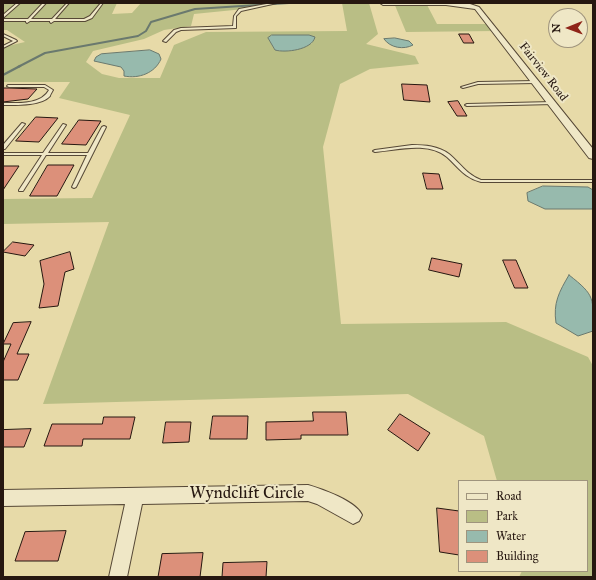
<!DOCTYPE html>
<style>
body{margin:0}
#map{position:relative;width:596px;height:580px;overflow:hidden;background:#e7daa8;font-family:"IM FELL Great Primer",serif}
canvas{display:block}
.frame{position:absolute;inset:0;border:4px solid #261710;pointer-events:none}
.legend{position:absolute;left:458px;top:480px;width:130px;height:92px;box-sizing:border-box;background:#efe7c6;border:1px solid #9f947d;margin:0;padding:5px 7px;list-style:none;font-size:12px;color:#261710}
.legend li{display:flex;align-items:center;gap:8px;height:20px}
.legend b{width:20px;border:1px solid #9f947d}
.north{position:absolute;left:548px;top:8px;width:40px;height:40px;box-sizing:border-box;background:#efe7c6;border:1px solid #9f947d;border-radius:50%;rotate:269deg;font-size:11px;font-weight:700;line-height:16px;text-align:center;color:#261710}
.north::after{content:'';display:block;margin:auto;width:14px;height:18px;background:#8f2418;clip-path:polygon(50% 0,100% 100%,50% 72%,0 100%)}
</style>
<div id="map">
<canvas width="596" height="580"></canvas>
<div class="frame"></div>
<ul class="legend">
<li><b style="height:5px;background:#efe7c6"></b>Road</li>
<li><b style="height:11px;background:#b9be85"></b>Park</li>
<li><b style="height:11px;background:#97baad"></b>Water</li>
<li><b style="height:11px;background:#dc907a"></b>Building</li>
</ul>
<div class="north">N</div>
</div>
<script>
const context = document.querySelector('canvas').getContext('2d');
context.lineJoin = 'round';
function fillPath(path, color) { context.fillStyle = color; context.fill(path, 'evenodd'); }
function strokePath(path, color, width, dash) { context.strokeStyle = color; context.lineWidth = width; context.lineCap = dash ? 'butt' : 'round'; context.setLineDash(dash || []); context.stroke(path); }
function label(font, color, halo, rows, align = 'center') {
  context.font = font + ' "IM FELL Great Primer",serif'; context.lineWidth = 4; context.setLineDash([]); context.textBaseline = 'middle'; context.strokeStyle = halo; context.fillStyle = color; for (const [text, x, y, turn = 0] of rows) {
    context.save(); context.translate(x, y); context.rotate((+turn || 0) * Math.PI / 180); context.textAlign = isNaN(turn) ? turn : align; if (halo) context.strokeText(text, 0, 0); context.fillText(text, 0, 0); context.restore();
  }
}
const green = new Path2D(`
 M3,3H117L112,14L132,13L141,3H276L264,7L194,14L191,26L164,30L144,39L93,51L86,62L102,74L119,78H160L174,45L206,32L347,31L342,3H369L378,34L366,44L415,56L419,64L370,69L340,84L323,147L341,324L506,322L588,357L593,366V577H519L522,571H587V481H497L484,436L408,394L43,404L109,222L3,224V199L92,198L130,115L59,98L70,82H3V47L25,42L7,30H3ZM272,35H309L311,36L312,43C301,49 287,53 275,50L268,38Z
 M394,3H426L437,24H490L495,31L406,32Z`);
const water = new Path2D(`
 M272,35H309L315,37C312,50 285,53 275,50L268,38Z
 M395,38L409,41L413,45C404,50 390,48 384,39Z
 M150,50L159,54L161,59C155,73 139,79 124,76V71L121,67L94,61L96,57L101,54Z
 M543,186L588,187L593,190V209H545L528,201L527,193Z
 M569,275C596,296 593,298 593,331L578,336L556,323C553,303 559,292 569,275Z`);
const streamFar1 = new Path2D(`
 M18,67L45,53L138,36L146,31L151,22L195,9L289,3`);
const stream = new Path2D(`
 M3,75L20,66`);
const building = new Path2D(`
 M459,34H469L474,43H464Z
 M402,84L427,85L430,102L404,100Z
 M3,88H9L37,89L28,99L3,102Z
 M458,101L467,116H457L448,102Z
 M36,117L58,118L39,142L16,141Z
 M79,120L101,121L86,145L62,144Z
 M48,165H74L57,196H30Z
 M3,166H19L3,190Z
 M423,173L439,174L443,189H427Z
 M13,242L34,245L25,256L3,252Z
 M70,252L74,269L65,272L58,306L39,308L44,284L40,261Z
 M432,258L462,264L459,277L429,270Z
 M503,260H516L528,288H515Z
 M31,322L17,354H29L18,380H3V362L11,344H3L13,323Z
 M313,412H346L348,435H301V439L266,440V422L313,421Z
 M400,414L430,433L418,451L388,430Z
 M213,416H248L247,439H210Z
 M104,417H135L130,439H83L82,446H44L52,424H102Z
 M166,422H191L189,442L163,443Z
 M31,429L24,447H3V430Z
 M437,508L459,511V555L440,552Z
 M66,531L58,561H15L25,532Z
 M203,553L200,577H158L162,554Z
 M267,562L266,577H222L223,563Z`);
const service = new Path2D(`
 M17,3H20L3,18V15Z
 M43,3H46L31,19H52L67,3H69L55,19H84L90,16L101,3H103L92,18L85,21H54L51,23L50,22V21H30L27,23L26,22V21H3V19H28Z
 M272,3H277L241,11L236,16V28L181,30L176,32L166,42L163,41L174,30L181,28L233,26L234,16L239,9Z
 M3,34L16,40L17,41L3,48V46L13,41L3,36Z
 M535,81L537,82L536,83L478,84L463,88L461,87L478,82Z
 M8,85H45L53,90C53,90 50,95 50,96C41,106 16,105 3,105V103C18,103 41,105 49,90L44,87H9L7,86Z
 M553,102L555,103L554,104L467,106L465,105L467,104Z
 M22,123L25,124L5,149H3V145Z
 M63,124L66,125L48,153H88L102,127L104,126L106,127L76,187L74,188L72,187L87,155H46L23,191H19V190L42,155H3V153H43Z
 M412,145C425,145 438,146 449,154C460,163 467,175 481,180H593V182H481C465,178 459,168 447,157C428,141 397,150 375,152L373,151L375,150Z`);
const minor = new Path2D(`
 M308,485C322,489 356,501 362,515L359,521L353,524L317,504L308,501L142,504L127,577H109L125,504L3,506V490Z`);
const tertiary = new Path2D(`
 M380,3H467L479,7L593,149V159L589,158L475,9L446,5H383Z`);
const farStreetnames = [
 ["Fairview Road",543,72,52]
];
const nearStreetnames = [
 ["Wyndclift Circle",247,494]
];
fillPath(green, '#b9be85');
fillPath(water, '#97baad');
strokePath(water, '#6a796e', 1);
strokePath(streamFar1, '#6a796e', 2);
strokePath(stream, '#6a796e', 2.5);
fillPath(building, '#dc907a');
strokePath(building, '#261710', 1);
strokePath(service, '#564836', 2);
strokePath(minor, '#564836', 2);
strokePath(tertiary, '#564836', 2);
fillPath(service, '#efe7c6');
fillPath(minor, '#efe7c6');
fillPath(tertiary, '#efe7c6');
label('12px', '#261710', '#efe7c6', farStreetnames);
label('17px', '#261710', '#efe7c6', nearStreetnames);
</script>
